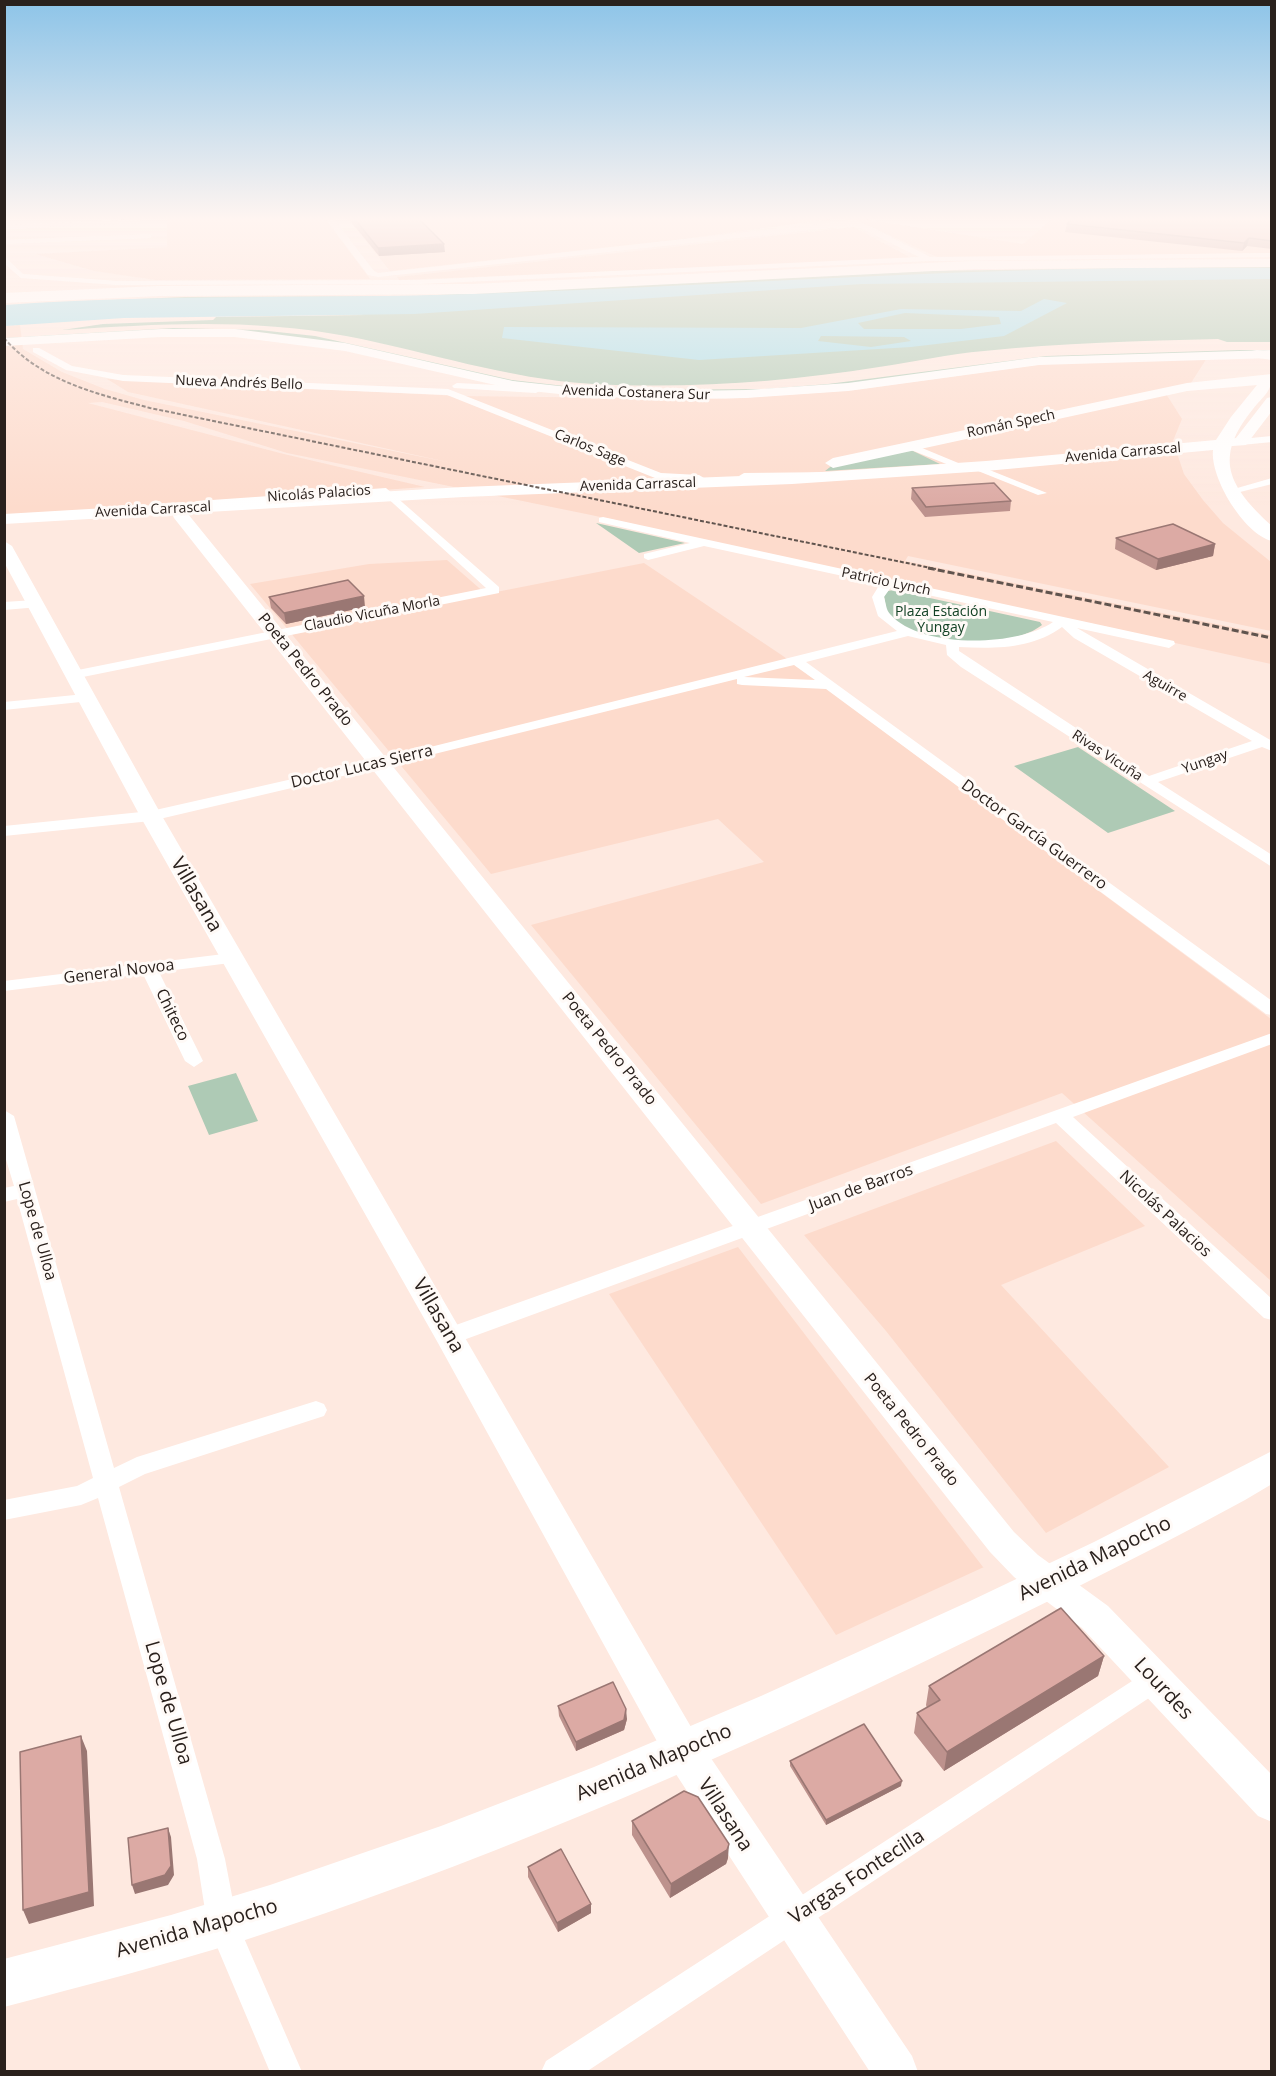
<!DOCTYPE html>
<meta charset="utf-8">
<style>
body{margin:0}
#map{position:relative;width:1276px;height:2076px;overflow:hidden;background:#fee9e0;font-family:"Open Sans",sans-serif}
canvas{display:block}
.frame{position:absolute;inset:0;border:6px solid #2a211d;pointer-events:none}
</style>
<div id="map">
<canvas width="1276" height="2076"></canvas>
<div class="frame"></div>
</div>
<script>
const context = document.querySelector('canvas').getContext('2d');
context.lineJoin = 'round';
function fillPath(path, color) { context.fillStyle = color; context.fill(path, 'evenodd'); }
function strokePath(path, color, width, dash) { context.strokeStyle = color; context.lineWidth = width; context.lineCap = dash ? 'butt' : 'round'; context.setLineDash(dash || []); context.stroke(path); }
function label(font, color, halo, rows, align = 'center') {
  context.font = font + ' "Open Sans",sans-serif'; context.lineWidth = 6; context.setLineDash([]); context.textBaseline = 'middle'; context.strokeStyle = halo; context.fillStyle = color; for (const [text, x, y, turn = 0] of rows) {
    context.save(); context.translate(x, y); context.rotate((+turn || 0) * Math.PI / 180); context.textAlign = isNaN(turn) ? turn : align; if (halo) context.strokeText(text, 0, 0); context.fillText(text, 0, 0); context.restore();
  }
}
const built = new Path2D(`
 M167,218H325L370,279L155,280L94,271L35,254L167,247Z
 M347,218H838L684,239L390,271Z
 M857,218L1023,244L1053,218H1271V253L939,258L856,220Z
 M854,227L913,259L399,280L397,277Z
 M20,325L23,349L62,372L105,389L144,400L452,463L128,392L107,379L460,396L725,399L855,390L1043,364L1207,358L1191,383L1163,389L1182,419L1173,441L1184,474L1203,500L1223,523L1271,562V631L908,556L905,561L1271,635V664L591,515L287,453L184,421L102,402L88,403L284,454L425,487L5,517L4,326Z
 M447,560L486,594L644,563L783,656L1271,1019V1281L1062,1093L761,1204L531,925L764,862L718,819L491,874L250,584L369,564Z
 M1056,1141L1145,1226L1001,1285L1169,1467L1046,1533L886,1331L804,1235Z
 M738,1247L983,1567H984L836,1635L609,1294Z`);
const green = new Path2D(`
 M1272,266L1271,342H1227L1218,339C1140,341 1061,343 984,351C949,354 914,362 879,367C785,382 689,389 593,384C506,379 430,352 346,336C251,318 158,324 62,330L103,324L213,320L216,317L366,315L42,303L185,297L417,296L923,271Z
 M173,328L259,330L315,336L512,380L582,388L638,390L765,389L828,384L1046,356L1240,350H1271L1272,353L1077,358L905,379L711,395L558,390L267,334L5,341V338Z
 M911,450L940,464L825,471L834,464Z
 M596,523L685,543L639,553Z
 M893,590L1040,622L1042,625C1013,648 938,646 906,628C900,624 893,619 887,614L884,596L888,591Z
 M1078,747L1175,811L1108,833L1014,766Z
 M236,1073L258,1121L209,1135L188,1086Z`);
const water = new Path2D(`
 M1129,268H1272L1271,279L862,284L414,314L124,318L5,326V305C161,294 317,299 474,294C692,287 910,271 1129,268Z
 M1044,299L1067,303L1004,336L911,347L699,360L502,338L504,327L801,328L901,309L1021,311ZM905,313L999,317L1001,324L961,329H864L858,323ZM821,336L904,337L911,341L871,347L818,341Z`);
const street = new Path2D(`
 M325,218H333L374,271L378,273L848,221L843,218H853L930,257L1272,253V257L928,261L419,284L117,285L21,278L4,263V256L23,274L117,281L419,280L919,257L855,225L378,277L368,275Z
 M142,219L139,223L4,229V225Z
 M153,234L150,238L4,244V240Z
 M33,348H39L72,366L123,375L448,389L661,473L699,475L704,478L699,481L655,478L447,395L123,381L66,370L33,352Z
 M457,383L536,387L541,390L536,393L454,388L452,386Z
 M1272,436V442L1241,445L1236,442L1241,439Z
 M910,443L968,467L977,465L1047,493L1038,495L968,467L959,469L906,448L905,446Z
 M835,472V476L831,477L744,479L739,476L744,473Z
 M1272,478V484L1232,494L1227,491Z
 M386,488L499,587V593L73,679L66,675L73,671L486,588L383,494L197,507L191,504L197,501Z
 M603,517L1174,641L1175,644L1169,648L1077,628L1272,741V751L1262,747L1158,782L1272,855V867L961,667L947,655L946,645L908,636L806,662L1272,1001V1015L1266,1014L826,689L742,685L737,684V679L394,764L151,821L4,836V826L151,811L394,756L897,631L878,616L872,597L880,584L704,546L648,560L644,558V554L690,543L599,522V518ZM891,587L1053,622C1017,647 920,649 890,614C886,610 886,603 884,597ZM1062,627L1074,638L1252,741L1149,776L959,651V647C994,649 1032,649 1062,627ZM794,665L815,680L744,677Z
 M35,600L41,604L39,607L4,610V602Z
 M85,694L90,695V701L4,710V702Z
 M232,953L240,958L238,962L159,972L203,1061L194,1067L185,1061L143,974L4,991V981Z
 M1272,1033V1044L1073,1117L1272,1299V1320L1264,1318L1056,1123L458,1342L450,1344L442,1342L439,1336L442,1330Z
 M4,1110L14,1116L114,1468L137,1457L316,1401L324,1404L327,1410L324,1416L145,1474L119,1487L225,1859L237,1922L302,2072H270L207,1923L197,1859L98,1498L81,1505L4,1520V1500L77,1486L93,1478L17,1199L4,1202V1188L14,1186L4,1153Z
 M1155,1668L1164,1672L1168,1680L1164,1688L586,2072H541L546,2061L1146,1672Z`);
const secondary = new Path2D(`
 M161,329H235L345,343L513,381L578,388L676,391L746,390L848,383L1039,357L1272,350V358L1039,365L848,391L746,398L676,399L578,396L513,389L345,351L235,337H161L4,346V338Z
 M1272,397V411L1246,445L1218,447L1216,444L1218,441L1236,438L1267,398Z
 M178,504L184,506L188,514L1014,1532L1038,1555L1108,1606L1272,1775V1822L1258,1816L1082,1628L1014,1577L990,1552L174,518L170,509Z
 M4,541L12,546L162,816L698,1739L912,2056L918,2072H870L670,1765L438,1343L140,816L4,562Z`);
const primary = new Path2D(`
 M1257,350L1272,352V360L1252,357V351Z
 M1272,374C1272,392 1264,395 1253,409C1213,458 1228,486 1272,526V541C1244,534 1210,478 1213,450L986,471L792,484L463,497L4,524V514L463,487L792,474L986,461L1216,440L1231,417L1257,385L1187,391L833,468L825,463L833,458L1187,383Z
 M1272,1451V1484L1245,1500C1136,1559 1025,1613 913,1667C694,1771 470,1868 239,1942C161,1966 83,1986 4,2007V1959L171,1915L270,1885L441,1826L594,1767L761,1696L968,1602L1094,1542Z`);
const highway = new Path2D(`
 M1272,259V267L973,269L473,294L159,296L4,303V293L159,286L473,284L973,261Z`);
const railFar1 = new Path2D(`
 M4,338C41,381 97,394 150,408L936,569`);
const rail = new Path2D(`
 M928,568L1272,638`);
const wall = new Path2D(`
 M348,218H418L445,252L379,256Z
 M1272,218V249L1247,246L1242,251L1065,232L1067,224Z
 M912,488L1011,501L1010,511L925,517L911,499Z
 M1116,538L1215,544L1213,556L1156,570L1115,549Z
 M269,597L365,607L286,624L271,608Z
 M1104,1656L1098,1676L944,1771L914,1733L917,1713L927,1708L926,1705L929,1686Z
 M558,1706L627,1719L624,1730L576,1751L559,1716Z
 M790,1761L901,1786L826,1825L790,1766Z
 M632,1821L728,1858L726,1864L670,1898L632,1835Z
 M528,1867L591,1913L558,1932L528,1877Z`);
const shadedWall = new Path2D(`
 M1249,238L1247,246L1242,251L1244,243Z
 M444,244L445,252L379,256L378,248Z
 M1215,544L1213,556L1156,570L1158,559Z
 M364,596L365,607L286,624L284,613Z
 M1104,1656L1098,1676L944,1771L947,1752Z
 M626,1709L627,1719L624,1730L576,1751V1742Z
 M81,1736L87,1751L94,1906L29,1924L23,1910Z
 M902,1781L901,1786L826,1825V1820Z
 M168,1828L171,1837L174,1875L168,1885L135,1894L132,1885Z
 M729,1844L728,1858L726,1864L670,1898L671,1884Z
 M591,1904V1913L558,1932L557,1923Z`);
const building = new Path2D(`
 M354,218H418L444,244L378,248Z
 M1073,218H1272V241L1249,238L1244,243L1067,224Z
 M994,483L1011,501L926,507L912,488Z
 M1173,524L1215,544L1158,559L1116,538Z
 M348,580L364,596L284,613L269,597Z
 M1061,1608L1104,1656L947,1752L917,1713L940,1700L929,1686Z
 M613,1682L626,1709L624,1720L576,1742L558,1706Z
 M864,1724L902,1781L826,1820L790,1761Z
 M81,1736L89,1892L23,1910L20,1752Z
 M684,1791L698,1797L729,1844L727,1850L671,1884L632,1821Z
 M168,1828L171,1866L165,1875L132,1885L128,1838Z
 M561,1849L591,1904L557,1923L528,1867Z`);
const farStreetnames = [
 ["Nueva Andrés Bello",239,383,2],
 ["Avenida Costanera Sur",636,393,2],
 ["Román Spech",1011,424,-12],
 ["Carlos Sage",590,448,22],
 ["Avenida Carrascal",1123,453,-5],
 ["Avenida Carrascal",638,485,-2],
 ["Nicolás Palacios",319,494,-4],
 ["Avenida Carrascal",153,510,-3],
 ["Patricio Lynch",886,582,12],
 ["Claudio Vicuña Morla",372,614,-11],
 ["Aguirre",1165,686,30],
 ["Rivas Vicuña",1107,756,33],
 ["Yungay",1205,762,-19]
];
const farParknames = [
 ["Plaza Estación",941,612],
 ["Yungay",941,628]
];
const streetNames = [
 ["Poeta Pedro Prado",305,670,51],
 ["Doctor Lucas Sierra",362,767,-13],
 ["Doctor García Guerrero",1034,835,36],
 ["General Novoa",119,972,-7],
 ["Chiteco",172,1015,64],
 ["Poeta Pedro Prado",609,1049,51],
 ["Juan de Barros",861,1188,-20],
 ["Nicolás Palacios",1165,1214,43],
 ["Lope de Ulloa",37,1231,74],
 ["Poeta Pedro Prado",911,1430,51]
];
const nearStreetnames = [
 ["Villasana",196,895,60],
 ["Villasana",438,1316,60],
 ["Avenida Mapocho",1095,1559,-26],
 ["Lourdes",1163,1689,47],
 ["Lope de Ulloa",168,1703,74],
 ["Avenida Mapocho",654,1763,-23],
 ["Villasana",725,1815,57],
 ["Vargas Fontecilla",857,1877,-33],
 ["Avenida Mapocho",197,1929,-16]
];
fillPath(built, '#fddbcc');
fillPath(green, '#aecab5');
fillPath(water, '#a4dde9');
fillPath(street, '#fff');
fillPath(secondary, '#fff');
fillPath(primary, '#fff');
fillPath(highway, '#fff');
strokePath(railFar1, '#60544e', 2, [4, 2]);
strokePath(rail, '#60544e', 3, [7, 3]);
fillPath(wall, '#bd928d');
fillPath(shadedWall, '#9a7773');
fillPath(building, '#dcaaa4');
strokePath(building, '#9a7773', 1.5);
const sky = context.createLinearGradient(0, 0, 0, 509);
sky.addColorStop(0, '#8dc4e8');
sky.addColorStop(0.43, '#fff5f1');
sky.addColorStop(1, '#fff5f100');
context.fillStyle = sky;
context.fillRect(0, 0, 1276, 509);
label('14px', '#2a211d', '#fffaf7', farStreetnames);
label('14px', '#124124', '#fffaf7', farParknames);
label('16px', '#2a211d', '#fffaf7', streetNames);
label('20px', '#2a211d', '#fffaf7', nearStreetnames);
</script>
